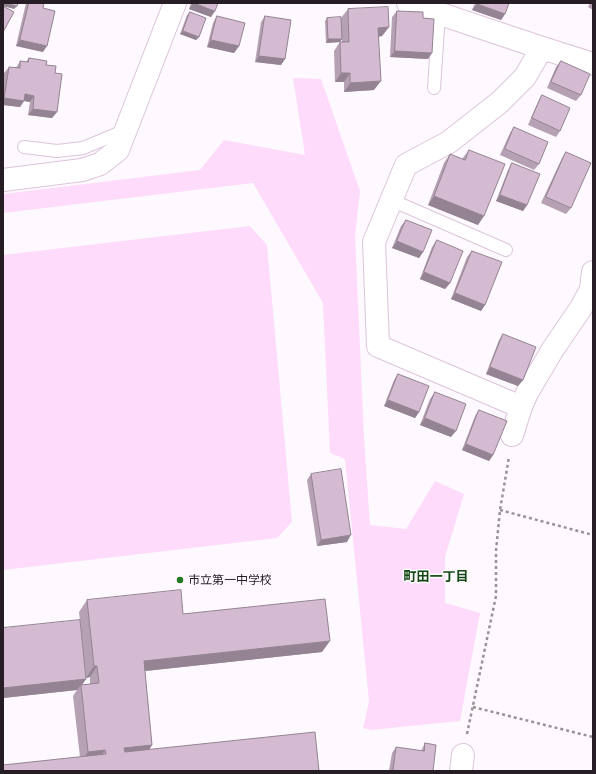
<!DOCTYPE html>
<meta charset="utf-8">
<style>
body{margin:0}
#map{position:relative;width:596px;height:774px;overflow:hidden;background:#fef9fe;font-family:"Exo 2",sans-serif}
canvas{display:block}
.frame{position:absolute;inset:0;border:4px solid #261d25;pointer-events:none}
</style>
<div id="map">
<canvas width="596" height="774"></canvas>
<div class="frame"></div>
</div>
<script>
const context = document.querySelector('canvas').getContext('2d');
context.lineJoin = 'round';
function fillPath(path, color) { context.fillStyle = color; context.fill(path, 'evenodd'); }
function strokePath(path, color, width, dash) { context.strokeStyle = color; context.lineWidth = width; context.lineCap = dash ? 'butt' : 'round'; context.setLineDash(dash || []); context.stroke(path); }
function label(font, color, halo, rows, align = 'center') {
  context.font = font + ' "Exo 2","Noto Sans JP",sans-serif'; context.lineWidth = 3; context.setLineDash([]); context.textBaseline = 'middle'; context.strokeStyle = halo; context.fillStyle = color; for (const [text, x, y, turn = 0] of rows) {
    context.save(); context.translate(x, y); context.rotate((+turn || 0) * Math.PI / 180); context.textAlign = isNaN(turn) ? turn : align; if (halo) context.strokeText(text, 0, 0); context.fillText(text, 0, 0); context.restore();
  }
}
const green = new Path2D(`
 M293,78L321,79L360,191L355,235L364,438L370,525L406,529L435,481L464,494L445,557V603L480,613L460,721L371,730L363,728L369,701L345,459L330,453L323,303L253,183L3,213V194L200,170L224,140L305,155Z
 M250,226L267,245L292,522L277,538L3,570V255Z`);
const path = new Path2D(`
 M500,510L593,535
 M473,707L593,737
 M467,734L496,596V551L500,510L509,457`);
const service = new Path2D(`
 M434,88L439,13
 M24,147L57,151L83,148L126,130
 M391,200L506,250`);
const minor = new Path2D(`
 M408,3L542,48L593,64
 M3,180L82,170L100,164L118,150L175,3
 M521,407L378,346L374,242L406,165L449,142L500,102L525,77L542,48
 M512,435L521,407L527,393L553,349L581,308L591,289L593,272
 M461,771L463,755`);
const wall = new Path2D(`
 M26,3H44L43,8V52L16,46Z
 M191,3H218L211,17L189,9Z
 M475,3H509L505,14L501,20L472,10Z
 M590,3H593V10L588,7Z
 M348,9L389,27L382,36L379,37L374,90L344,92V82H335L334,51L340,42H342V39L340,42L326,43L325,21L327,18H341Z
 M397,11L423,18L428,59L390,57L392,17Z
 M190,12L199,37L196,40L180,34L187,15Z
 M217,16L239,46L234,53L207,47L213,23Z
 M265,16L285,59L281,65L255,62L261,22Z
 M29,58L46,65L55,73L57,112L52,118L28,115L30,102L24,101L20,107L3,105V82L4,73L9,67L16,68L20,61L26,62Z
 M561,61L581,95L576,101L547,88L556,67Z
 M542,95L560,131L556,137L528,125L538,102Z
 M514,127L539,164L534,170L500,155L510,133Z
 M469,150L478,225L428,205L444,163L450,154L462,159Z
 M566,152L571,208L566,214L541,203L562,158Z
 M512,163L527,205L523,211L496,201L508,170Z
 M406,220L423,252L419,258L392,248L401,226Z
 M437,240L450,283L445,289L420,279L432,247Z
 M472,251L485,305L481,311L451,299L467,257Z
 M503,334L523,380L518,386L486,374L499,340Z
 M398,374L419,412L415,418L384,406L394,380Z
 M435,392L451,437L420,425L430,399Z
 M479,410L493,455L489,461L462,450L475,416Z
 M311,474L347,542L317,546L307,480Z
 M87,600L183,614L322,652L145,671L152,745L149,750L80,757L73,696L77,690L3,698V628L86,679L82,685L90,684V677L86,678L79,612Z
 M425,743L433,771H389L392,753L396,747L421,751Z`);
const shadedWall = new Path2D(`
 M3,3H6L17,6L14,9L3,6Z
 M193,3L215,11L211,17L189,9Z
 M477,4L505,14L501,20L472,10Z
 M389,27L382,36L372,37L378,28Z
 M183,31L199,37L196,40L180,34Z
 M328,39H342L340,42L326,43Z
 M20,40L47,46L43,52L16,46Z
 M211,40L239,46L234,53L207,47Z
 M395,51L432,53L428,59L390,57Z
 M259,56L285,59L281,65L255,62Z
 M341,73H350L344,82H335Z
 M381,81L374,90L344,92L350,83Z
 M25,94L34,96L30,102L24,101L20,107L3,105V100L4,98Z
 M33,109L57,112L52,118L28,115Z
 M500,195L527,205L523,211L496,201Z
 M434,196L484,216L478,225L428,205Z
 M397,241L423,252L419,258L392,248Z
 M424,272L450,283L445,289L420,279Z
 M455,293L485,305L481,311L451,299Z
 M490,367L523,380L518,386L486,374Z
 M388,400L419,412L415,418L384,406Z
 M425,418L456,431L451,437L420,425Z
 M466,444L493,455L489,461L462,450Z
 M351,535L347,542L317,546L321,540Z
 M330,641L322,652L136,672L144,661Z
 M94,666H97L90,677L86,678Z
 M86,679L81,686V685L77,690L3,698V688Z
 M152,745L145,756L117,759L124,748Z
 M105,750L98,761L80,763L88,752Z`);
const building = new Path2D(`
 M6,3H18L17,6Z
 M29,3H44L43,8L55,11L47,46L20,40Z
 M194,3H218L215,11Z
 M477,3H509L505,14L477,4Z
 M3,6L14,12L3,32Z
 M388,7L389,27L378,28L381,81L350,83V73H341L340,42H349L348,9Z
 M397,11L423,12V18L434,19L432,53L395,51Z
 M190,12L206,18L199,37L183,31Z
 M217,16L245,23L239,46L211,40Z
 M265,16L291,20L285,59L259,56Z
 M341,17L342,39H328L327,18Z
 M29,58L47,61L46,65L56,66L55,73L62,74L57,112L33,109L34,96L25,94L24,101L4,98L9,67L20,68V61L28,62Z
 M561,61L590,74L581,95L551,82Z
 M542,95L570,108L560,131L532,118Z
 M514,127L548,142L539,164L505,149Z
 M469,150L505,164L484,216L434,196L450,154L465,160Z
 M566,152L591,163L571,208L546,197Z
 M512,163L540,174L527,205L500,195Z
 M406,220L432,230L423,252L397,241Z
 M437,240L463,251L450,283L424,272Z
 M472,251L502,262L485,305L455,293Z
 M503,334L536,347L523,380L490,367Z
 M398,374L429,386L419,412L388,400Z
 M435,392L466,404L456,431L425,418Z
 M479,410L507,421L493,455L466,444Z
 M341,469L351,535L321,540L311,474Z
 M181,590L183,614L325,599L330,641L144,661L152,745L124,748L125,752L315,732L319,771H3V765L106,754L105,750L88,752L81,685L99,683L97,666H94L87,600Z
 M80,620L86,679L3,688V628Z
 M425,743L436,745L433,771H393L396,747L424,751Z`);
const markers = [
 [180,580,4,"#227723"]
];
const poiNames = [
 ["市立第一中学校",188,580]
];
const neighbourhoodNames = [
 ["町田一丁目",436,577]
];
fillPath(green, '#fedbfa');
strokePath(service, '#ddc4db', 14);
strokePath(minor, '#ddc4db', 24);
strokePath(path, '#989197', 2.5, [3, 3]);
strokePath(service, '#fff', 12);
strokePath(minor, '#fff', 22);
fillPath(wall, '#b6a1b4');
fillPath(shadedWall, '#948392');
fillPath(building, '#d4bbd1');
strokePath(building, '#948392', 1);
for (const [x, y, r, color] of markers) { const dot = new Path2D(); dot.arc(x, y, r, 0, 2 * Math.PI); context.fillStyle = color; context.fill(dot); strokePath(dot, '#fef9fe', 1.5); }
label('12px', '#261d25', '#fef9fe', poiNames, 'left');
label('bold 13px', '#124813', '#fef9fe', neighbourhoodNames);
</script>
